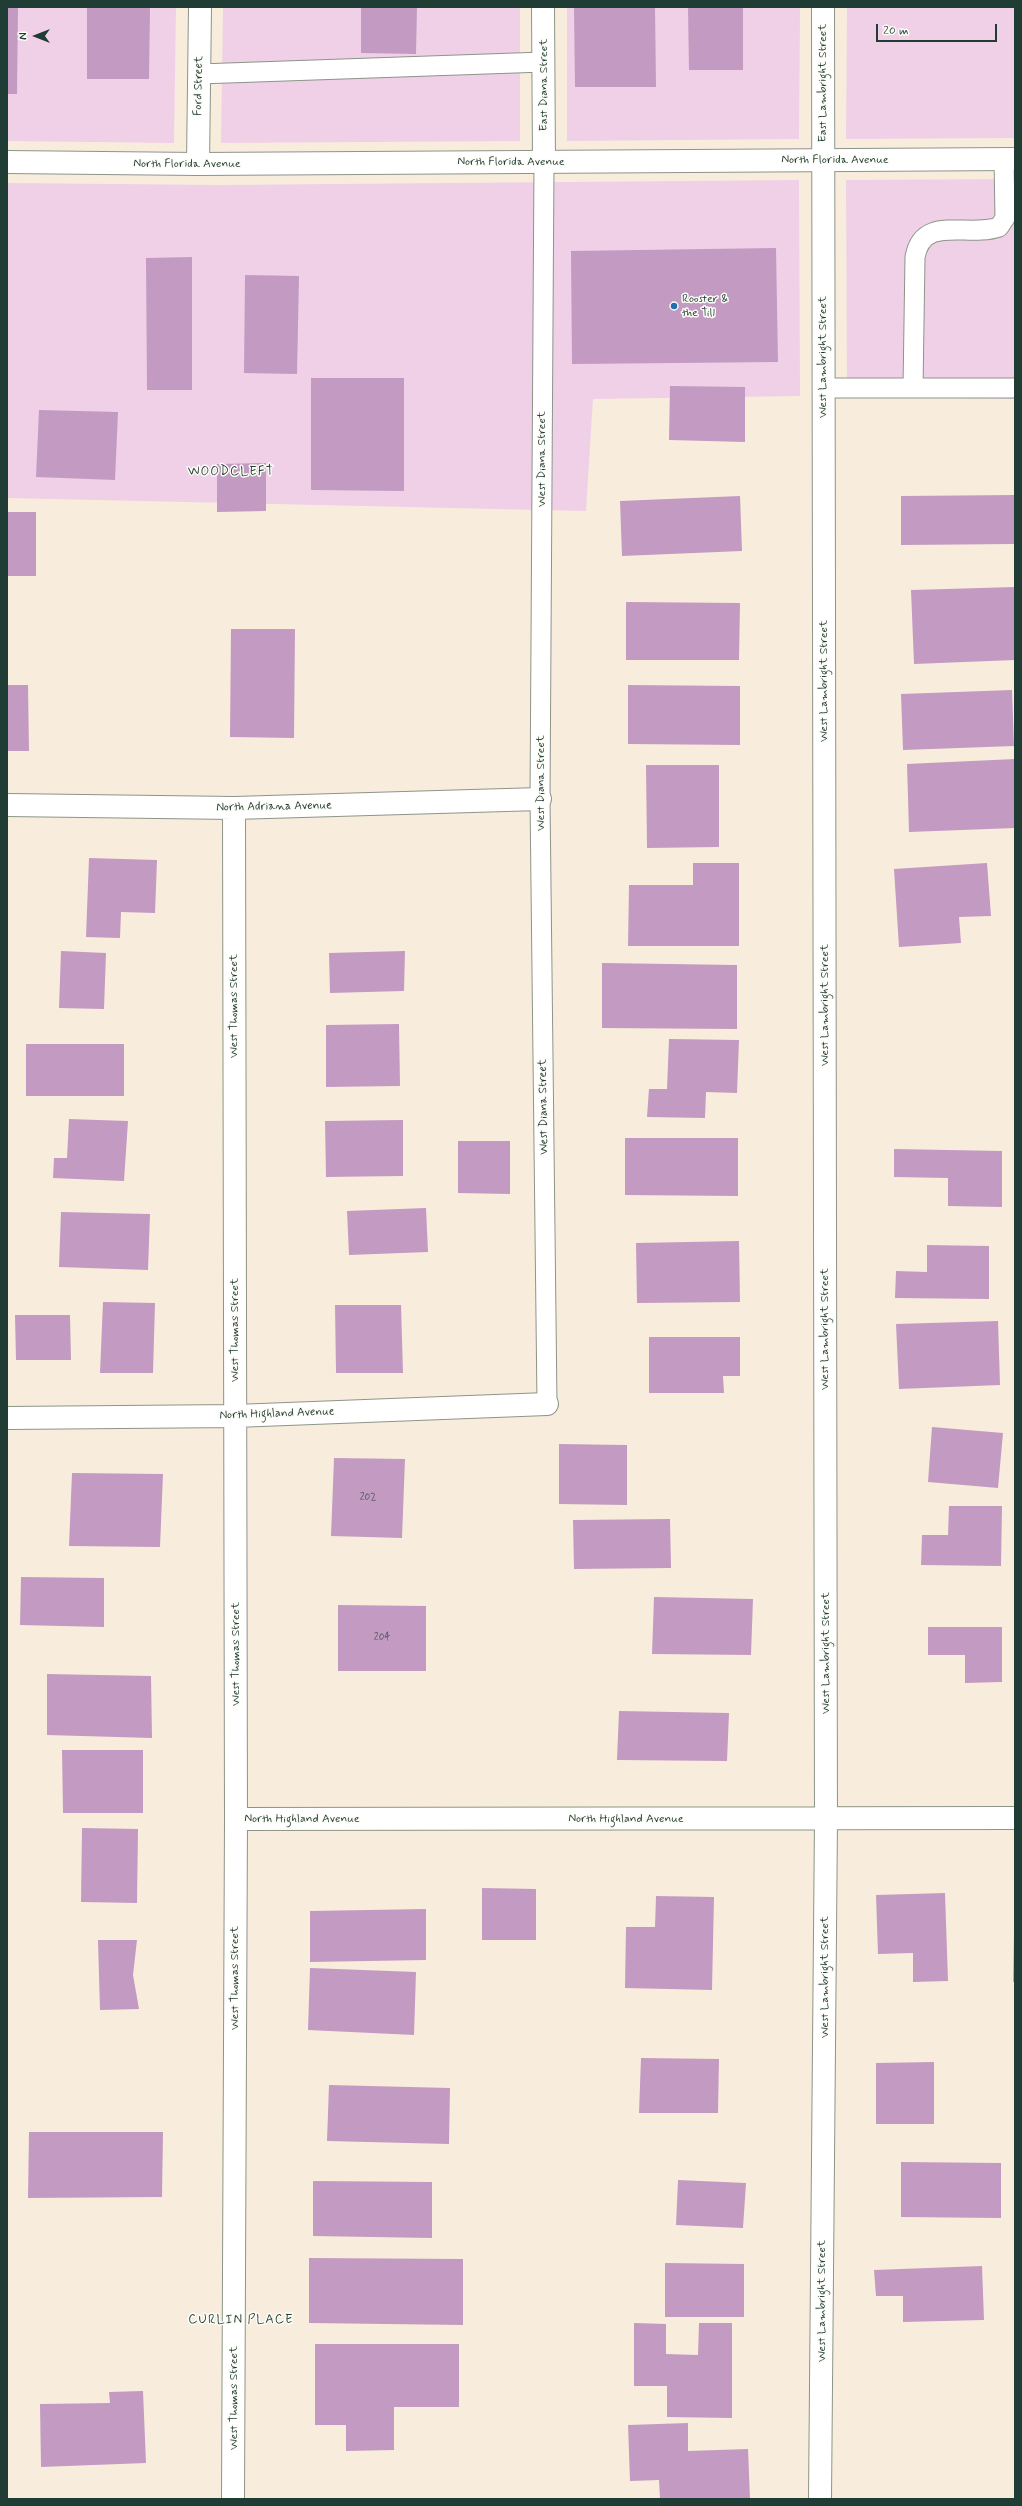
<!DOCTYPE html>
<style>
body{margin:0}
#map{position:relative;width:1022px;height:2506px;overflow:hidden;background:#f8eddc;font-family:Mynerve,sans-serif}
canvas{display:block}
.frame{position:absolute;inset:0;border:8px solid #1f3d34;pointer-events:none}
.north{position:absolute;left:16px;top:16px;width:40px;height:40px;-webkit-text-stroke:3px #fdfcf7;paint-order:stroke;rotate:270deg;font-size:11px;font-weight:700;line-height:16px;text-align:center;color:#1f3d34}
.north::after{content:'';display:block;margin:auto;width:14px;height:18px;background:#1f3d34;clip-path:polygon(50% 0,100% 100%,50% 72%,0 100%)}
.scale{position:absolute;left:876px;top:24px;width:121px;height:18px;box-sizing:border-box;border:2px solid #1f3d34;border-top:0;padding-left:5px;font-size:12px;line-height:14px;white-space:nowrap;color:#1f3d34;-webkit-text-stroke:3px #fdfcf7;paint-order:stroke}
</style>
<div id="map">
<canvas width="1022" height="2506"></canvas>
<div class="frame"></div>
<div class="north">N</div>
<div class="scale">20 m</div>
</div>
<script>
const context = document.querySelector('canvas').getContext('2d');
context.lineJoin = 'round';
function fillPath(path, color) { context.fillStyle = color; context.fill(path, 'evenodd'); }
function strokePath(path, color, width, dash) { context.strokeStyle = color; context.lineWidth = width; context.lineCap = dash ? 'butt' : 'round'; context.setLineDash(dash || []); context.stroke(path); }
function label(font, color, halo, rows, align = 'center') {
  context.font = font + ' Mynerve,sans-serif'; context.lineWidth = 3; context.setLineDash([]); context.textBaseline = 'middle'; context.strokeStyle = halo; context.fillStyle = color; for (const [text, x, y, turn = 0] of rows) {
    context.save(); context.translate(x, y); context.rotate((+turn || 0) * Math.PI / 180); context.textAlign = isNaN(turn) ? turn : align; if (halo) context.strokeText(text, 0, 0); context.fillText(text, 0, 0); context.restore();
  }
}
const built = new Path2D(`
 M7,7H176L174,143L7,141Z
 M223,7H520V141L221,143Z
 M567,7H800L799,139L567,141Z
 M847,7H1015V138L846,139Z
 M1015,179V399L847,396L846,180Z
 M799,180L800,396L593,399L586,511L7,498V183L221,185Z`);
const building = new Path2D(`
 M7,7H18L17,94H7Z
 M87,7H150L149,79H87Z
 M361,7H417L416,54L361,53Z
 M574,7H655L656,87H575Z
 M688,7H743V70H689Z
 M776,248L778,362L572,364L571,251Z
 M192,257V390H147L146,258Z
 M245,275L299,276L297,374L244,373Z
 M311,378H404V491L311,490Z
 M670,386L745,387V442L669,440Z
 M39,410L118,412L115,480L36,477Z
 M266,463V511L217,512V464Z
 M1015,495V544L901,545V496Z
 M740,496L742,551L622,556L620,501Z
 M7,512H36V576H7Z
 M1015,587V660L914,664L911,590Z
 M626,602L740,603L739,660H626Z
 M231,629H295L294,738L230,737Z
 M7,685H28L29,751H7Z
 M628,685L740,686V745L628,744Z
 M1012,690L1014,746L903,750L901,694Z
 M1015,759V828L909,832L907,764Z
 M646,765H719V847L647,848Z
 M89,858L157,860L155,913L121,912L120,938L86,937Z
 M693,863H739V946H628L629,885H693Z
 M987,863L991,916L959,917L961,943L899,947L894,869Z
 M61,951L106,953L104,1009L59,1008Z
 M405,951L404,991L330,993L329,953Z
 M602,963L737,965V1029L602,1028Z
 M399,1024L400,1086L326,1087V1025Z
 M669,1039L739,1040L737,1093L706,1092L705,1118L647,1117L649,1089H667Z
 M26,1044H124V1096H26Z
 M69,1119L128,1121L124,1181L53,1178L54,1158H67Z
 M403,1120V1176L326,1177L325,1121Z
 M625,1138H738V1196L625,1195Z
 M458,1141H510V1194L458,1193Z
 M894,1149L1002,1151V1207L948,1206V1178L894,1177Z
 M426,1208L428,1252L349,1255L347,1211Z
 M61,1212L150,1214L148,1270L59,1267Z
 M739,1241L740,1302L637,1303L636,1243Z
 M927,1245L989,1246V1299L895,1298L896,1271L927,1272Z
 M103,1302L155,1303L153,1373H100Z
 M335,1305H401L403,1373H336Z
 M15,1315H70L71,1360H16Z
 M998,1321L1000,1385L899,1389L896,1324Z
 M649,1337H740V1376H723L724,1393H649Z
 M932,1427L1003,1433L998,1488L928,1482Z
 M559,1444L627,1445V1505L559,1504Z
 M334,1458L405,1459L402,1538L331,1536Z
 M72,1473L163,1474L160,1547L69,1546Z
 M949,1506H1002L1001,1566L921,1565L922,1535H948Z
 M670,1519L671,1568L574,1569L573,1520Z
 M21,1577L104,1578V1627L20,1625Z
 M654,1597L753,1599L751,1655L652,1654Z
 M338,1605L426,1606V1671H338Z
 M928,1627H1002V1682L965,1683V1655H928Z
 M47,1674L151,1676L152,1738L47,1735Z
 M619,1711L729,1713L727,1761L617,1760Z
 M62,1750H143V1813H63Z
 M82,1828L138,1829L137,1903L81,1902Z
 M482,1888L536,1889V1940H482Z
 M945,1893L948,1981L913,1982V1953L878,1954L876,1895Z
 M656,1896L714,1897L712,1990L625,1988L626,1927H655Z
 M426,1909V1960L310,1962V1911Z
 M1014,1933H1015V1982H1013Z
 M98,1940H137L133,1975L139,2009L100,2010Z
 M310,1968L416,1972L414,2035L308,2030Z
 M641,2058L719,2059L718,2113H639Z
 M934,2062V2124H876V2063Z
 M329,2085L450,2088L449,2144L327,2141Z
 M29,2132H163L162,2197L28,2198Z
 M901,2162L1001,2163V2218L901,2217Z
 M678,2180L746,2183L743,2228L676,2225Z
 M313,2181L432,2182V2238L313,2236Z
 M309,2258L463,2259V2325L309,2323Z
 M665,2263L744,2264V2317H665Z
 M982,2266L984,2320L903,2322V2296H876L874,2270Z
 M634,2323L666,2324V2354L698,2355L699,2323H732V2418L667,2417V2386H634Z
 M315,2344H459V2407H394V2450L346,2451V2425H315Z
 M143,2391L146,2463L41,2467L40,2404L110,2403L109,2392Z
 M688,2423V2451L748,2449L750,2499H660L659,2480L630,2481L628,2425Z`);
const lane = new Path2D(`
 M199,74L544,62
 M544,162L540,799L547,1404
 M823,388H1015
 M913,388L915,257C923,214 967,238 999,227L1005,218L1004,159`);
const street = new Path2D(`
 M543,7L544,162
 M198,164L200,7
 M7,805L234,808L540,799
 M7,1418L235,1416L547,1404
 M236,1819L1015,1818
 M233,2499L236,1819L234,808
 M820,2499L826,1819L823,7`);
const primary = new Path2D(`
 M7,162L198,164L1015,159`);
const markers = [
 [674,306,4,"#1f6fb2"]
];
const numberNames = [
 ["202",368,1498],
 ["204",382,1638]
];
const streetNames = [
 ["East Lambright Street",823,83,-90],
 ["East Diana Street",544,85,-90],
 ["Ford Street",199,86,-89],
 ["North Florida Avenue",835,160],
 ["North Florida Avenue",511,162],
 ["North Florida Avenue",187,164],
 ["West Lambright Street",823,357,-90],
 ["West Diana Street",542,459,-90],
 ["West Lambright Street",824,681,-90],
 ["West Diana Street",541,783,-90],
 ["North Adriana Avenue",274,807,-1],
 ["West Lambright Street",825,1005,-90],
 ["West Thomas Street",234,1006,-90],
 ["West Diana Street",544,1107,-91],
 ["West Lambright Street",825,1329,-90],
 ["West Thomas Street",235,1330,-90],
 ["North Highland Avenue",277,1414,-2],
 ["West Lambright Street",826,1653,-90],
 ["West Thomas Street",236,1654,-90],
 ["North Highland Avenue",302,1819],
 ["North Highland Avenue",626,1819],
 ["West Lambright Street",825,1977,-90],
 ["West Thomas Street",235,1978,-90],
 ["West Lambright Street",822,2301,-90],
 ["West Thomas Street",234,2398,-90]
];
const poiNames = [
 ["Rooster &",682,299],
 ["the Till",682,313]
];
const neighbourhoodNames = [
 ["WOODCLEFT",231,472],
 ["CURLIN PLACE",241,2320]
];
fillPath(built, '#efd0e7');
fillPath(building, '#c39ac2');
strokePath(lane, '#8c9588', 21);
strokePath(street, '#8c9588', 24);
strokePath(primary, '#8c9588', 24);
strokePath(lane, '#fff', 19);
strokePath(street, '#fff', 22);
strokePath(primary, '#fff', 22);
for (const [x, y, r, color] of markers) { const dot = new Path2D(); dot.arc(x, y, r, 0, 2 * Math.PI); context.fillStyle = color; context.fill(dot); strokePath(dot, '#fdfcf7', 1.5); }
label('10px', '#485458', null, numberNames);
label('12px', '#1f3d34', '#fdfcf7', streetNames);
label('12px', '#1f3d34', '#fdfcf7', poiNames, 'left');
context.letterSpacing = '1px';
label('13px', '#1f3d34', '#fdfcf7', neighbourhoodNames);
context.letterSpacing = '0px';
</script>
